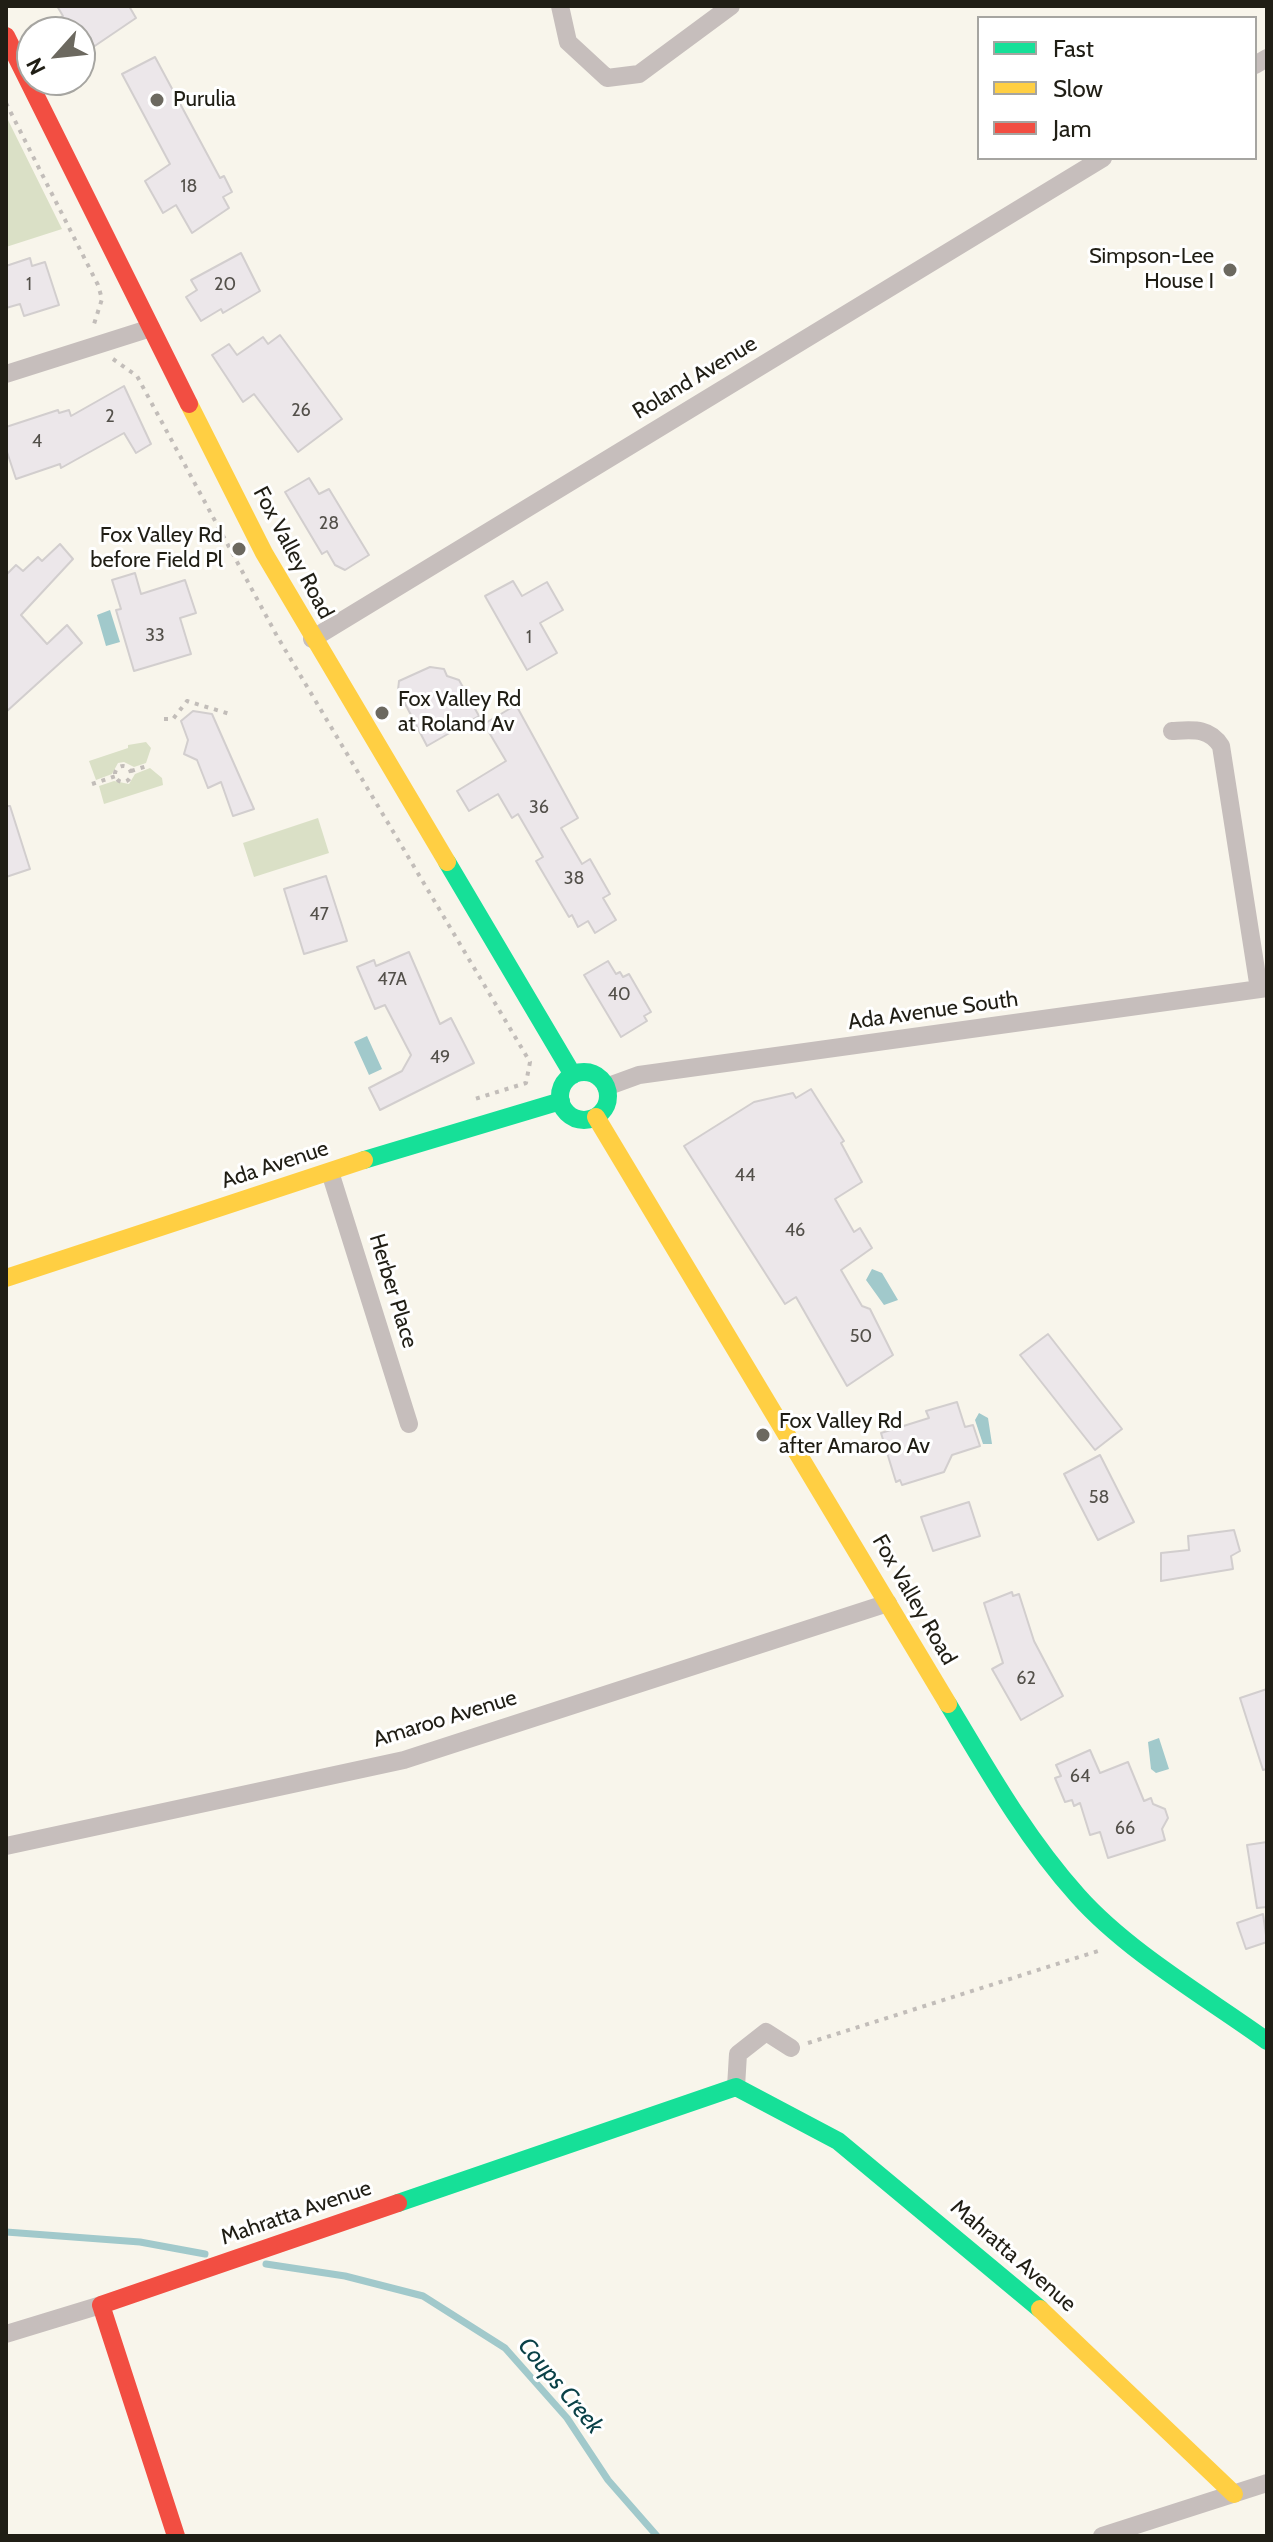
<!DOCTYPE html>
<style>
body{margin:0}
#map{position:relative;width:1273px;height:2542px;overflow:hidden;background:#f8f5eb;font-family:Cabin,sans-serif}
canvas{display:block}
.frame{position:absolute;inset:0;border:8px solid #201e15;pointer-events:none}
.legend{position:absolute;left:977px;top:16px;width:280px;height:144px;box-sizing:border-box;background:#fff;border:2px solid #a6a5a1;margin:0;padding:10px 14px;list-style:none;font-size:24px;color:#201e15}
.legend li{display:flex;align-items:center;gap:16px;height:40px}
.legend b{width:40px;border:2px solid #a6a5a1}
.north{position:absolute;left:16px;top:16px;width:80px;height:80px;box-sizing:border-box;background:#fff;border:2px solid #a6a5a1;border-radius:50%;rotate:243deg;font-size:22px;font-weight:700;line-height:32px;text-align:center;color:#201e15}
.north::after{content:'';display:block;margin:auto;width:28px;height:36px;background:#6c6960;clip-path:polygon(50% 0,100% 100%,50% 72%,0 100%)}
</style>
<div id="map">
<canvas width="1273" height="2542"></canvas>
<div class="frame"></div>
<ul class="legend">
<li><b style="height:10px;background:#16e098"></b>Fast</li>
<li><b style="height:10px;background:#ffcf43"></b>Slow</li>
<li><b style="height:10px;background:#f24e42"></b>Jam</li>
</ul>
<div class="north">N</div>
</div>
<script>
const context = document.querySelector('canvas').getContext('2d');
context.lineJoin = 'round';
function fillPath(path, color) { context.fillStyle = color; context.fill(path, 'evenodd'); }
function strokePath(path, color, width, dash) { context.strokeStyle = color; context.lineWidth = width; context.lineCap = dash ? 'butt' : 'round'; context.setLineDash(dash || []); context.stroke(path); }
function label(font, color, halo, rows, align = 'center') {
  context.font = font + ' Cabin,sans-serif'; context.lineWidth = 6; context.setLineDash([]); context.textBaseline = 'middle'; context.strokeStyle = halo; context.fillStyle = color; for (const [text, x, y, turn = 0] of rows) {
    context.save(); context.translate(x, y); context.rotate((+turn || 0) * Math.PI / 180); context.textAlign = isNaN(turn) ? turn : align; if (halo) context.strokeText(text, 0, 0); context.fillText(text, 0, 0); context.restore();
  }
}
const green = new Path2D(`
 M6,116L62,229L6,247Z
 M146,742L151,748L146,763L134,767L124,762L118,763L112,774L96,780L89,761L128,748V745Z
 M150,768L162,778L163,785L104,804L99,786L114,781L129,784L135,774Z
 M318,818L329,853L254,877L243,843Z`);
const water = new Path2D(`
 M110,610L120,642L106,646L97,615Z
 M367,1036L382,1069L369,1075L354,1042Z
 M872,1269L882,1273L898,1300L884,1305L866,1280Z
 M979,1413L988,1418L992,1444H983L975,1420Z
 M1159,1738L1169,1769L1156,1773L1151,1769L1148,1742Z`);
const stream = new Path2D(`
 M6,2232L140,2242L205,2254
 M266,2264L345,2276L423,2296L505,2348L567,2418L608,2480L657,2536`);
const building = new Path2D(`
 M57,6H129L136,18L80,56V32H66L58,19L63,16Z
 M155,57L220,178L224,176L232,192L223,197L229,208L192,233L176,205L163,213L145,181L170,164L122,74Z
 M241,253L260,291L223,313L221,309L201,321L186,297L197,290L191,280Z
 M30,258L32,266L45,262L59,305L24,316L20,304L6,308V266Z
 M280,335L342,419L298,452L254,394L243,402L212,355L229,344L237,355L263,337L268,344Z
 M124,386L151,444L136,453L124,433L61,468L60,464L16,479L6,449V427L58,410L59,413L69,410L71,416Z
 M309,478L319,494L329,489L369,555L345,570L335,565L327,551L322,554L285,492Z
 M60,544L73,559L21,615L47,644L67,625L82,643L6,712V575L16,565L23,571L38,557L42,561Z
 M135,573L141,594L185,580L196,613L180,618L191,654L134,671L116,610L121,609L112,580Z
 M513,581L522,596L547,582L563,610L540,623L557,653L527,670L485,596Z
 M430,667L444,669L447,676L459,680L479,716L427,746L398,690L399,681Z
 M516,705L578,818L561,828L582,864L590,859L610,894L603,898L616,920L595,933L588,921L578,927L572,915L569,917L536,861L543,857L518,814L512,818L498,794L469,811L457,791L506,761L484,724Z
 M193,711L212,714L254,809L233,816L221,782L208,788L197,760L184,754L188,740L181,721Z
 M6,806H10L30,869L6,877Z
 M326,876L347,941L304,954L284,889Z
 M409,952L440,1024L451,1018L474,1063L380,1110L369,1088L402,1071L411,1055L385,1005L375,1009L357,967L374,960L376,966Z
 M608,961L616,974L620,972L623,977L629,974L651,1012L644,1016L647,1021L621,1037L584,975Z
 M811,1089L844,1141L841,1143L862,1182L835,1199L854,1232L860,1228L872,1248L841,1270L862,1306L870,1309L893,1355L847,1386L796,1297L785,1304L684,1146L754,1102L793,1093L796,1098Z
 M1048,1334L1122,1429L1095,1450L1020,1355Z
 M957,1402L965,1427L973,1425L980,1446L952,1455L944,1472L902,1485L900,1480L896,1482L881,1433L929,1418L926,1411Z
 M1100,1455L1134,1522L1098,1540L1064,1474Z
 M969,1502L980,1536L933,1551L921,1517Z
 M1234,1530L1240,1551L1231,1556L1233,1569L1161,1581V1553L1189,1550L1188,1536Z
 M1012,1592L1013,1596L1019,1594L1034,1641L1063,1696L1021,1720L992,1669L1003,1663L984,1603Z
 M1267,1689V1769L1263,1770L1240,1698Z
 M1090,1750L1100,1773L1128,1762L1144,1801L1151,1798L1153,1804L1165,1809L1168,1818L1162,1829L1165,1840L1108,1858L1100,1832L1090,1835L1080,1803L1074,1806L1072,1800L1065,1802L1055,1778L1061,1776L1056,1765Z
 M1267,1842V1907L1257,1908L1247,1845Z
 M1263,1914L1267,1942L1246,1949L1237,1923Z`);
const path = new Path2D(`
 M6,103L98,285L102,299L94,324
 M113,359L137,376L277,636L530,1062L526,1083L475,1099
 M164,719H173L187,701L233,715
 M115 774a8 8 0 1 1 16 0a8 8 0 1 1-16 0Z
 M131,771L150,765
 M92,784L116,776
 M808,2043L1098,1951`);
const street = new Path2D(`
 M560,6L568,42L607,78L639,74L731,6
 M1255,65L1267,58
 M6,374L151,328
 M312,639L1103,158
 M1172,731C1192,730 1209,727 1221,746L1259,989
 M606,1087L639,1075L1267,988
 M330,1172L409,1424
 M6,1846L404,1760L888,1603
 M736,2087L738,2054L766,2032L791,2048
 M6,2334L101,2305
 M1102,2536L1267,2483`);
const fast = new Path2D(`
 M447,862L573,1075
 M560 1096a24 24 0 1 1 48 0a24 24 0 1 1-48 0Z
 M364,1160L561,1101
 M948,1704C988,1771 1026,1838 1078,1896C1128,1952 1206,1997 1267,2041
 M398,2203L736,2087L838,2141L1040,2309`);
const slow = new Path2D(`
 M189,404L264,553L447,862
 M596,1117L948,1704
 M6,1278L364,1160
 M1040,2309L1234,2494`);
const jam = new Path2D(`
 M6,36L189,404
 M176,2536L101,2305L398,2203`);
const markers = [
 [157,100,8,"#6c6960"],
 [1230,270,8,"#6c6960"],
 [239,549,8,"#6c6960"],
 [382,713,8,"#6c6960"],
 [763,1435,8,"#6c6960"]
];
const numberNames = [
 ["18",189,187],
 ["1",29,285],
 ["20",225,285],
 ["26",301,411],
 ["2",110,417],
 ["4",37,442],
 ["28",329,524],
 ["33",155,636],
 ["1",529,638],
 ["36",539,808],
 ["38",574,879],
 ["47",319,915],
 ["47A",392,980],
 ["40",619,995],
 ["49",440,1058],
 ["44",745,1176],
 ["46",795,1231],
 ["50",861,1337],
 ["58",1099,1498],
 ["62",1026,1679],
 ["64",1080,1777],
 ["66",1125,1829]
];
const poiNames = [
 ["Purulia",173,100],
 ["Simpson-Lee",1214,257,"right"],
 ["House I",1214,282,"right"],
 ["Fox Valley Rd",223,536,"right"],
 ["before Field Pl",223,561,"right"],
 ["Fox Valley Rd",398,700],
 ["at Roland Av",398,725],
 ["Fox Valley Rd",779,1422],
 ["after Amaroo Av",779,1447]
];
const streetNames = [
 ["Roland Avenue",695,378,-31],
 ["Fox Valley Road",293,553,62],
 ["Ada Avenue South",933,1011,-8],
 ["Ada Avenue",275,1165,-18],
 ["Herber Place",393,1291,73],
 ["Fox Valley Road",914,1600,60],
 ["Amaroo Avenue",445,1719,-17],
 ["Mahratta Avenue",296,2213,-19],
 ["Mahratta Avenue",1013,2256,41]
];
const waterNames = [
 ["Coups Creek",560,2386,50]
];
fillPath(green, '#dae0c6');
fillPath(water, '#a1c9cb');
strokePath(stream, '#a1c9cb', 7);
fillPath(building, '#ece7ea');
strokePath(building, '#d2cece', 2);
strokePath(path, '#c2bdb9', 4, [4, 6]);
strokePath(street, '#c6bebc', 18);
strokePath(fast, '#16e098', 18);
strokePath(slow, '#ffcf43', 18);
strokePath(jam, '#f24e42', 18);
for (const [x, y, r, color] of markers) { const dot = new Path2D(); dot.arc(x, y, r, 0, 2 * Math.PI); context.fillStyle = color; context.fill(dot); strokePath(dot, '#fff', 3); }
label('18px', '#53504a', null, numberNames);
label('22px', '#201e15', '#fff', poiNames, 'left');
label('22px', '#201e15', '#fff', streetNames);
label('italic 24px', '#0a4147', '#fff', waterNames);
</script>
